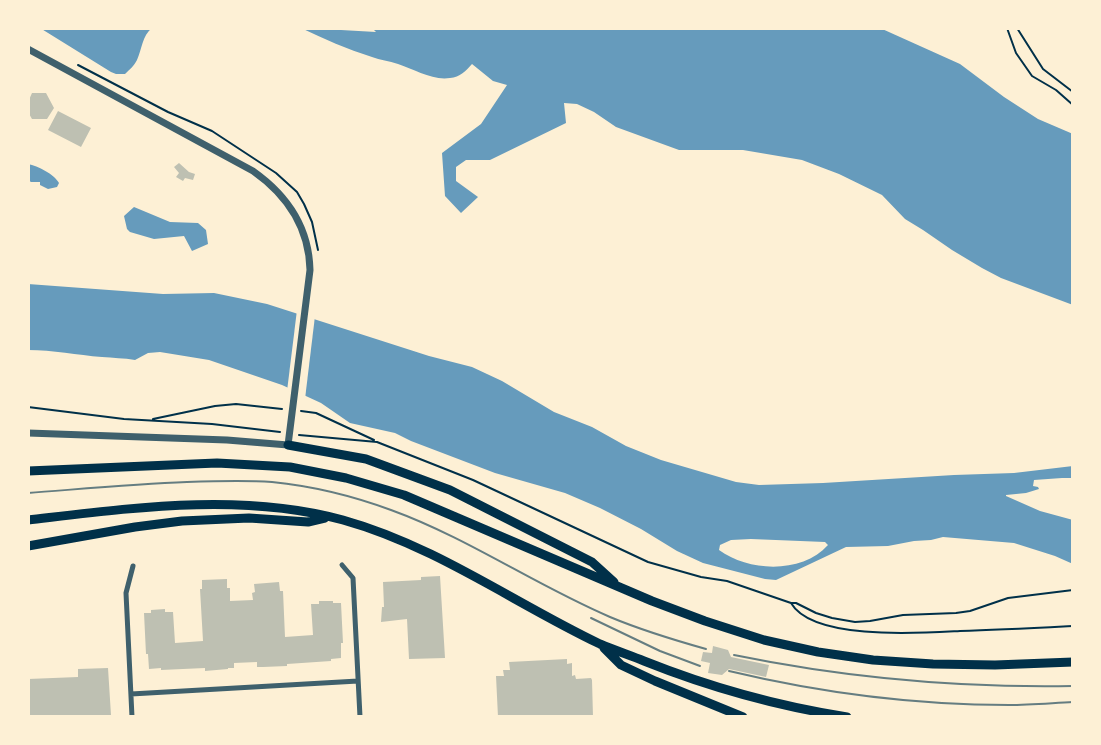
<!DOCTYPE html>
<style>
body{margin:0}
#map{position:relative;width:1101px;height:745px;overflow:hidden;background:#fdf0d5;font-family:Poppins,sans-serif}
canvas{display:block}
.frame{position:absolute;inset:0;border:30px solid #fdf0d5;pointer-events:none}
</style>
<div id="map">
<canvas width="1101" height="745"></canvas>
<div class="frame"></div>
</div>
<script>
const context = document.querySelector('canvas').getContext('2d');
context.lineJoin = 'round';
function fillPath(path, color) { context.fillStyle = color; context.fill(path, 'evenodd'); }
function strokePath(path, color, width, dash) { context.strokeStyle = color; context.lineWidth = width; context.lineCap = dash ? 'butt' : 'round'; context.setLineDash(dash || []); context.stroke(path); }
const water = new Path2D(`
 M40,28H152C142,36 142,49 137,60C134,66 130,69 125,74H116L111,72Z
 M301,28H336L341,30L376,32L372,28H880L960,64L1004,97L1038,119L1073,134V305L1001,278L982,268L952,250L923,230L905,219L882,195L839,174L802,160L743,150H679L616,127L594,112L577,104L564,103L566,123L490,160H466L456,167V181L478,197L461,213L445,196L442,153L481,124L507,85L493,81L472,64C466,71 460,77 450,78C433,81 414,69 398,64C389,61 380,60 372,57C347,49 324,39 301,28Z
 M28,164C38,166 54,174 59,183L57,187L48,189L40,185V182H31L28,180Z
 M134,207L170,222L198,223L206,230L208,244L192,251L184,236L154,239L130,232L127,229L124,216Z
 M28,284L163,294L214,293L267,304L429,356L472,367L502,381L554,412L592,427L626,446L661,460L736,482L759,485L823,483L954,475L1014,473L1073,466V478H1062L1034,480L1033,486L1038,487L1039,489L1026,493L1006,495V496L1040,511L1073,520V564L1055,556L1014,543L943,537L931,540L914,541L888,546L846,547L776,580L765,579L703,563L677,551L641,529L600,508L565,493L495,473L411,441L395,433L350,423L321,403L282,385L209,360L160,352L148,353L135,360C124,358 113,358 102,357C77,355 53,350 28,350ZM751,539L825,542L828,545C802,574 749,572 719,550L720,545L731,540Z`);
const pier = new Path2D(`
 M297,310L315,316L305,399L287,391Z`);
const building = new Path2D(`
 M32,93H46L54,108L47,119H32L28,112V102Z
 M58,111L91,128L81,147L48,130Z
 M179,163L189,172L195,174L193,180L185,178L183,181L176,177L179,173L174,167Z
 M440,576L445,658L409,659L407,619L381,622L382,607H384L383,582L421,580V577Z
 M227,579V588H230V601L253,600L252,593L255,592L254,584L279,582L280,591H283L285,637L313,635L311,604H319V601H333V603H341L343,643H341V658L331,659V661L287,664V666L263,667H257V662L234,663V668H228V669L205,671V668L161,670V668L149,669L148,654H146L144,613H151V610L165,609V612H173L175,643L203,641L200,589H202V580Z
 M713,646L728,650L731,657L769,665L766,677L729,669L722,675L708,673L710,663L701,661L703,652L712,653Z
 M567,659V664L572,663V676L575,675L576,679L591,678L592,680L593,717H498L496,676H504L503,670H510L509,662Z
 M108,668L111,715H99V717H30L28,679L78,677V669Z`);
const path = new Path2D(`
 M1007,28L1016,53L1032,76L1056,90L1073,105
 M1017,28L1043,69L1073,92
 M78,65L168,112L212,131L276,173L297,192L304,204L312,222L318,250
 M28,407L124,419L212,424L280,432
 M301,411L316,413L374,440
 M153,419L215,406L236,404L282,409
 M299,435L377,442L473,480L648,562L701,577L727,581L791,603C813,641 922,633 960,631C998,630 1035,628 1073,626
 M791,603H796L816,613L832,618L855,622L870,621L903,615L956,613L970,611L1008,598L1073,590`);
const minor = new Path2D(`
 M342,565L353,578L360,717
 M131,694L358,681
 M132,717L126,593L133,566`);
const tertiary = new Path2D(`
 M28,49L253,171C287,195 309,228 310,270L288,445L227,440L28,433`);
const trunk = new Path2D(`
 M288,445L366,459L450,490L592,562L614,582
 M28,471L217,463L290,467L346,478L404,495L652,601L705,621L764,640L818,652L873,660L933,664L995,665L1073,662
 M28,520C131,508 241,492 343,520C436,546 514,603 600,644C614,650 629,655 644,661C709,687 777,706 847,717
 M28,546L135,527L182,521L249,518L308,522L325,518
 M604,648L621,665L655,681L743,717`);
const tram = new Path2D(`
 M28,493C81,489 134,484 187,482C215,481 244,480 272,482C312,486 353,496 391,510C468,538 535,585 610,617C641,630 674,640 706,649
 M591,618L660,651L700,666
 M734,655C846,678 959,688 1073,686
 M729,671C821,693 915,705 1009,705C1030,705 1052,703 1073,702`);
fillPath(water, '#669bbc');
fillPath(pier, '#fdf0d5');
fillPath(building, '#bec0b2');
strokePath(path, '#003049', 2);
strokePath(minor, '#3f606c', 5);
strokePath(tertiary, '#3f606c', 7);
strokePath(trunk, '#003049', 9);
strokePath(tram, '#657d81', 2);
</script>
